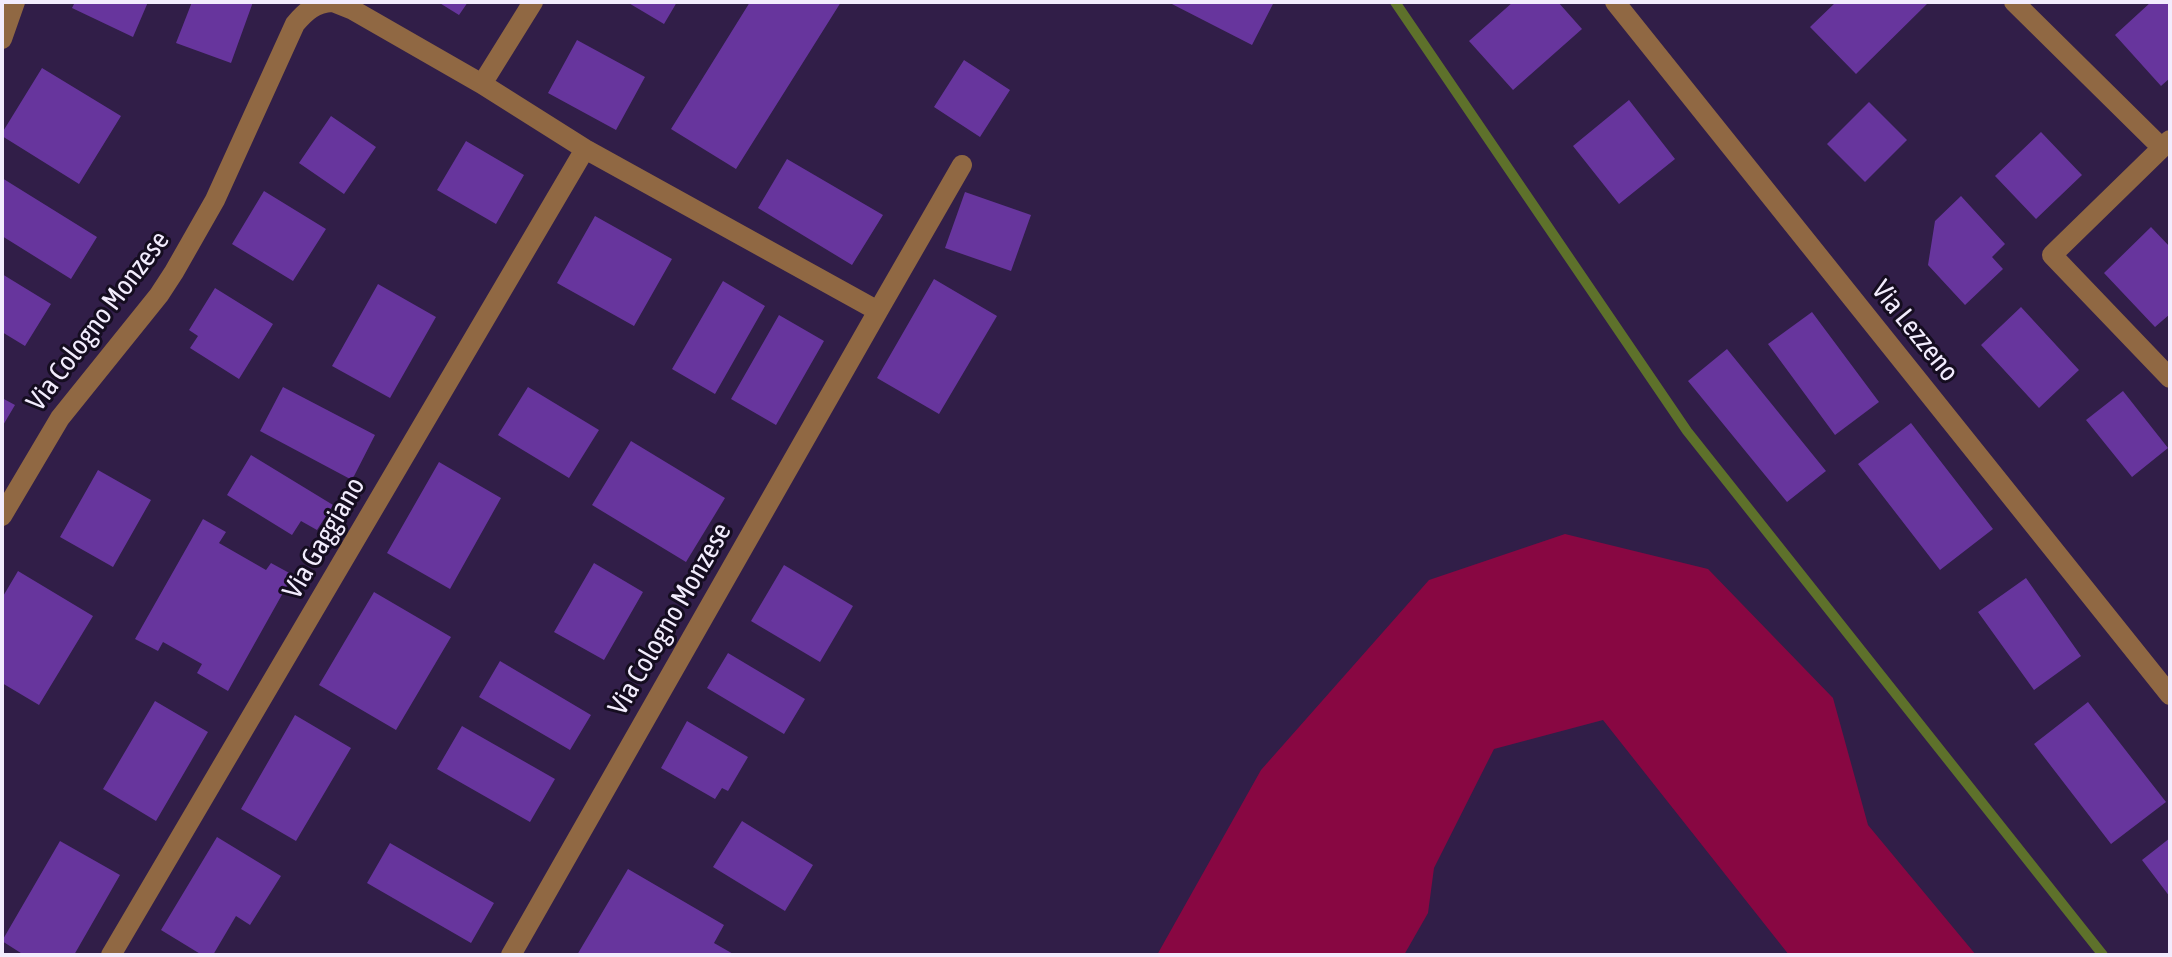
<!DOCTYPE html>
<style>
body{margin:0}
#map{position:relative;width:2172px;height:957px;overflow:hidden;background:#311e48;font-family:"Asap Condensed",sans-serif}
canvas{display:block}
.frame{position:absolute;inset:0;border:4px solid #f2ecfd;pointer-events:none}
</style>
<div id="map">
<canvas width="2172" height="957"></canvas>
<div class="frame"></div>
</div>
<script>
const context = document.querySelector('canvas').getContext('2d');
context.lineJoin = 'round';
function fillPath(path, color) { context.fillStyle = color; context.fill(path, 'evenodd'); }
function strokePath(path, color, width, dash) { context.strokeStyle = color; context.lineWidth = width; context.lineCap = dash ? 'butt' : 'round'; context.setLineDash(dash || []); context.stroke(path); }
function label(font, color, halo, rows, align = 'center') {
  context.font = font + ' "Asap Condensed",sans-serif'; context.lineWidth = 6; context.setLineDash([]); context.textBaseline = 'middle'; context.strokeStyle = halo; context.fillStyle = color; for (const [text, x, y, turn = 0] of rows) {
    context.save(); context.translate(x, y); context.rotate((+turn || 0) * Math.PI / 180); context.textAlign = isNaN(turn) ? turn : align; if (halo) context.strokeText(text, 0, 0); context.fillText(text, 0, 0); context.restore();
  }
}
const green = new Path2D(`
 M1565,534L1708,569L1833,698L1868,825L1976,955H1789L1603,720L1494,749L1434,868L1428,913L1404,955H1157L1261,770L1429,580Z`);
const stream = new Path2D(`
 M1395,2L1687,431L2103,955`);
const building = new Path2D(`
 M75,2H148L133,37L72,8Z
 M192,2H253L231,63L176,43Z
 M438,2H468L459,15Z
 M627,2H677L664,24Z
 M750,2H841L736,169L671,129Z
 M1168,2H1274L1252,45Z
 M1513,2H1558L1582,29L1513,90L1469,41Z
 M1836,2H1929L1856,74L1810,27Z
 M2151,2H2170V78L2161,86L2115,35Z
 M577,40L645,77L616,130L548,93Z
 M964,60L1010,90L980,137L934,107Z
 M42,68L121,116L79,184L2,136V133Z
 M1629,100L1675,159L1619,204L1573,146Z
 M1869,102L1907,140L1865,182L1827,144Z
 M331,116L376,147L344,194L299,163Z
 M2041,132L2082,175L2036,219L1995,176Z
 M466,141L524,175L496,224L437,190Z
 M787,159L883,215L852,265L758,208Z
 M2,178L97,237L71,279L2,236Z
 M264,191L326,229L293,281L232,244Z
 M965,192L1031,215L1011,271L945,248Z
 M1961,196L2005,244L1992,257L2003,269L1965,305L1928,265L1935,221Z
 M595,216L672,259L634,326L557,283Z
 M2151,227L2170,247V314L2155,327L2104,273Z
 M2,274L51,304L25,346L2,332Z
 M934,279L997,316L939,414L877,378Z
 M723,281L765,306L715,394L672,369Z
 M378,284L436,317L390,398L332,366Z
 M215,288L273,324L239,379L190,348L198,336L189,330Z
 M2021,307L2079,370L2039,408L1981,345Z
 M1812,312L1879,402L1835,435L1768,344Z
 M779,315L824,341L776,425L731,399Z
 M1727,349L1826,471L1787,502L1688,381Z
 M283,387L375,435L352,480L260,431Z
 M528,387L599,430L569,478L498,435Z
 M2123,391L2168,448L2132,477L2086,420Z
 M2,398L15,405L2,427Z
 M1911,423L1993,529L1940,570L1858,464Z
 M631,441L725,498L686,562L592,505Z
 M251,455L333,505L317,530L301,521L292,535L227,495Z
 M439,462L501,498L450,589L387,553Z
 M98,470L151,500L113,567L60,537Z
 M203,519L226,532L219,543L266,570L271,563L293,575L228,691L197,673L202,664L163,642L158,651L135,639Z
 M594,563L643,592L604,660L554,632Z
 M784,565L853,606L820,662L751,621Z
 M18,571L93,616L39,705L2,683V598Z
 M2026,578L2081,656L2034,690L1978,612Z
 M374,592L451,637L396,730L319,685Z
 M728,653L805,699L784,734L707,688Z
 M500,661L591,715L570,750L479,697Z
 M155,701L208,732L156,821L103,789Z
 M2088,702L2166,802L2111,844L2034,744Z
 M295,715L351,748L296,841L241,809Z
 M687,721L748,757L728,791L722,788L715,799L661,768Z
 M462,726L555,779L530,822L437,769Z
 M742,821L813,865L785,911L713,867Z
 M217,837L281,876L250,925L236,916L213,955H202L161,930Z
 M2170,838V897L2142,860Z
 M60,841L120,875L74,955H24L2,941Z
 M390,843L494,903L471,943L367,883Z
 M628,869L724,925L714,943L735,955H577Z`);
const minor = new Path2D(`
 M333,2L353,10L482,84L585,149L878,311L511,955
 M1615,2L2170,695
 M2014,2L2162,148
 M482,84L533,2
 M2170,140L2052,255L2170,378
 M878,311L962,165
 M2,516L60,418L159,295L174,272L215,200L295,24C306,11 315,3 332,2
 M111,955L585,149`);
const tertiary = new Path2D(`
 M2,39L15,2`);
const streetNames = [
 ["Via Cologno Monzese",98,321,-53],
 ["Via Lezzeno",1915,331,51],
 ["Via Gaggiano",324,538,-60],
 ["Via Cologno Monzese",670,619,-60]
];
fillPath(green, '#880742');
strokePath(stream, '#5e712b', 10);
fillPath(building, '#67359d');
strokePath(minor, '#906843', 20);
strokePath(tertiary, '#906843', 20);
label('28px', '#f2ecfd', '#150d20', streetNames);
</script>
